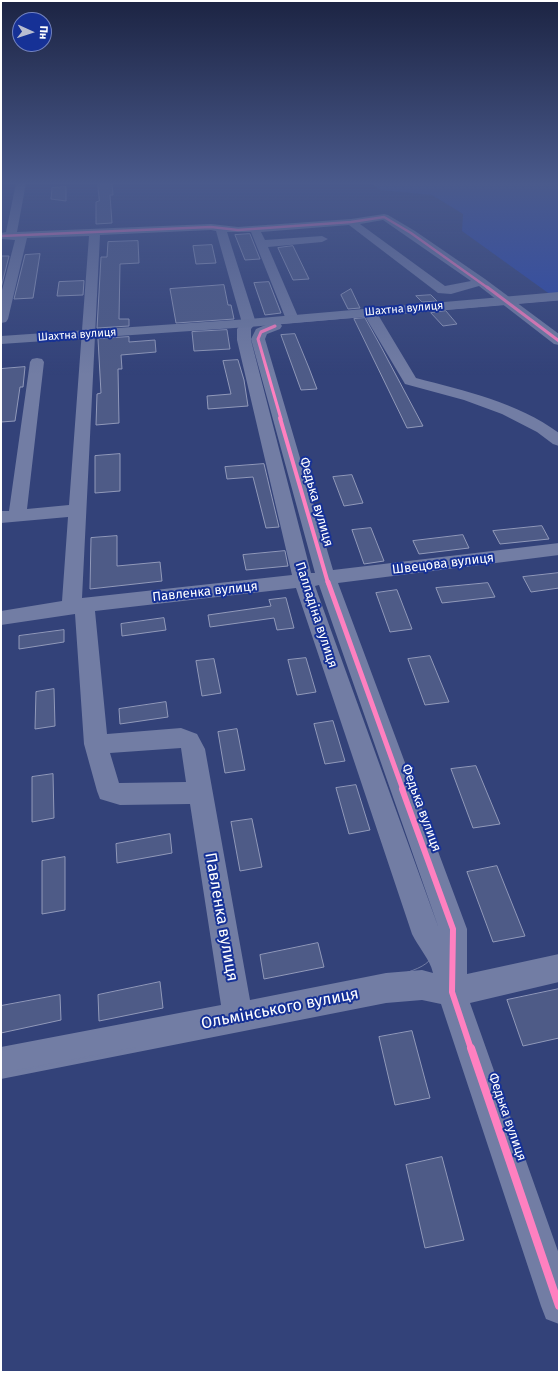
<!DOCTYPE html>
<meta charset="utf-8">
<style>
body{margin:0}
#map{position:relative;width:560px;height:1373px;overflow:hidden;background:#334279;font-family:"Fira Sans",sans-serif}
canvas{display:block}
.frame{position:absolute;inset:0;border:2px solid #fff;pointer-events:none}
.north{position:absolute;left:12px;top:12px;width:40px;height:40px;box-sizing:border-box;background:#163196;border:1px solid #7383c0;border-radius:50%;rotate:93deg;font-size:11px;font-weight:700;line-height:16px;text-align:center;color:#fff}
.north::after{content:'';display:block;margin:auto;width:14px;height:18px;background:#b8bdd0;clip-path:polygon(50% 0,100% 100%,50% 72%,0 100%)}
</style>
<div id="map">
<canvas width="560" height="1373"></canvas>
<div class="frame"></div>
<div class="north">Пн</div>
</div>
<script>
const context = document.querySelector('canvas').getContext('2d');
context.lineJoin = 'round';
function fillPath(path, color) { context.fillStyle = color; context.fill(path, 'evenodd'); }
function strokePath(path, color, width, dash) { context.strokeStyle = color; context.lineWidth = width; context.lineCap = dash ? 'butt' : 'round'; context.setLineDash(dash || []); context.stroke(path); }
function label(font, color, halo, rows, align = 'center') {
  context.font = font + ' "Fira Sans",sans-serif'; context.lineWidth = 4; context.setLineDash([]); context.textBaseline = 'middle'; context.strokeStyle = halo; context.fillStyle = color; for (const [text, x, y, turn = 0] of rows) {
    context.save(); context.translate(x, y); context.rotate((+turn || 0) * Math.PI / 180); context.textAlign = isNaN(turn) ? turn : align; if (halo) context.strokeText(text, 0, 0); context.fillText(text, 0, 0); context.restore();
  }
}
const green = new Path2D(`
 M370,183H552L559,186V294L551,295L462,231L463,214L432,195L380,190Z`);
const building = new Path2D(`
 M98,183H112L113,195H110L112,223L96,224V202L99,201Z
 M66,187V201L51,199L52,188Z
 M250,234L260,259L245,260L235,235Z
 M138,241L139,263L120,264L119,319H129V326L97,328L101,257H107L108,242Z
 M212,245L216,263L196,264L193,246Z
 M293,246L309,279L293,280L278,248Z
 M40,254L33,298L14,299L25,255Z
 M1,256H9L1,288Z
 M84,281L83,295L57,296L59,282Z
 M269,282L281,313L265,315L254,283Z
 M224,285L228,305H231L234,319L176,323L170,289Z
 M351,289L360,308L348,309L341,295Z
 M431,295L437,301L422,302L416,296Z
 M446,311L457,324L443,326L431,313Z
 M365,318L380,345L423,426L407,428L354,319Z
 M227,330L230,349L194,351L192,332Z
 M295,334L309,368L317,389L301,390L281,335Z
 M129,337V342L155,340L156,352L121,355L122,369H118L119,423L96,425L97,394L101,393L98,339Z
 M238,360L244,380L248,406L208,409L207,396L231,394L223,361Z
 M25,367L23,387H20L15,421L1,422V369Z
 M120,454V491L95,493V456Z
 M264,464L279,527L266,528L253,477L227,479L225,467Z
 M352,475L363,503L344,506L333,477Z
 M542,526L549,539L500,544L493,531Z
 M371,528L384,561L364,564L352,530Z
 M463,535L469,548L419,554L413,541Z
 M117,536V566L160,562L162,581L90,589L91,538Z
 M285,551L288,566L246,570L243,555Z
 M559,573V588L531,592L523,577Z
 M488,583L495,597L442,603L436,588Z
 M397,590L412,629L390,632L376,593Z
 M286,598L294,628L277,630L274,618L210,627L208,615L271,606L269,600Z
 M164,618L166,630L122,636L121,624Z
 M64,630V642L19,649V636Z
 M430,656L449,702L425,705L408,659Z
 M306,658L316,692L297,695L288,660Z
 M214,659L221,693L202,696L196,661Z
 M54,689L55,726L35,729L36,692Z
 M166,702L168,717L120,724L119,709Z
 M333,721L345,761L325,764L314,724Z
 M237,729L245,770L225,773L218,732Z
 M476,766L500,824L473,828L451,769Z
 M53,774L54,818L32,822V777Z
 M356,785L370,830L349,834L336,788Z
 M252,819L262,867L240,871L231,822Z
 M170,834L172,853L117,863L116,844Z
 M65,857V910L42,914V861Z
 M497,866L525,936L493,942L467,872Z
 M318,943L324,967L264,979L260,955Z
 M160,982L163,1008L99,1021L98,995Z
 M559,989V1038L523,1046L507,1000Z
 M60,995L61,1020L1,1033V1006Z
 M412,1031L430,1098L395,1105L379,1037Z
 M442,1157L464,1240L425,1248L406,1165Z`);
const minor = new Path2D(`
 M16,183H26L17,232L211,224L238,227L351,219L384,214L388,215L415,231L485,279L559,334V345L554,344L479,286L451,294L438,293L349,225L261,232L265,240L322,236L328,239L322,242L268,247L299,319L297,322H287L251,232H227L256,323L251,329V340L311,573H315L251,339L256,329L270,323H280L282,326L280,329L267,334L265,339L333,570L559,543V555L338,583L467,929V974L559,954V982L470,1003L559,1254V1324L546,1319L541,1306L441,1004L422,1000L386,1003L1,1079V1047L221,1005L190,804L120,805L100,799L97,791L84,744L75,614L1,625V611L62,601L68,517L1,523V511H9L30,362L32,359L37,358L42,359L44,362L27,509L69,505L89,236L27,238L8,319L6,322L1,323V294L15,240L1,239V233L6,232ZM383,220L471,281L445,286L360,224ZM211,230L216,231L242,323L237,329V340L292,575L82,598L100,235ZM319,585L439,929L315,586ZM296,588L412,934C418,947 430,959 433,973L422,970L386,973L250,1000L205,749L197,734L181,728L107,734L95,611ZM181,748L186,782L119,783L110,753Z
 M373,314L378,315L380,318L416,378C465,391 517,402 559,433V446L553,444L537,432L502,414L464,400L405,384L366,318L368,315Z`);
const major = new Path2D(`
 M559,292V300L249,327L1,344V336L249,319Z`);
const tramFar1 = new Path2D(`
 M8,1049L387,979C428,965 443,966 431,916L311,580L268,415
 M130,1049L388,998C440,978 452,975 443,916L320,579L253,339L258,329L275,324L559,300`);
const tram = new Path2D(`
 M1,1050L14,1048
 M1,1074L135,1048`);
const cyclewayFar5 = new Path2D(`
 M1,236L211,227L238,230L351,222L384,217L411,233L488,288`);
const cyclewayFar4 = new Path2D(`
 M487,287L559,341
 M275,326L261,332L258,339L281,419`);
const cyclewayFar3 = new Path2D(`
 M280,418L328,583`);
const cyclewayFar2 = new Path2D(`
 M328,582L403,790`);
const cyclewayFar1 = new Path2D(`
 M402,789L453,929L452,992L471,1049`);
const cycleway = new Path2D(`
 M471,1048L559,1306`);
const farStreetnames = [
 ["Шахтна вулиця",404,309,-5],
 ["Шахтна вулиця",77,335,-4]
];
const streetNames = [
 ["Федька вулиця",316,502,74],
 ["Швецова вулиця",443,564,-7],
 ["Павленка вулиця",205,592,-6],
 ["Палладіна вулиця",316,615,72],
 ["Федька вулиця",421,808,70],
 ["Федька вулиця",507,1117,71]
];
const nearStreetnames = [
 ["Павленка вулиця",221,917,80],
 ["Ольмінського вулиця",280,1009,-11]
];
fillPath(green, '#2b48ac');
fillPath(building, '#4e5b87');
strokePath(building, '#9199b9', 1);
fillPath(minor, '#727da4');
fillPath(major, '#707ca2');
strokePath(tramFar1, '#727da4', 1);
strokePath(tram, '#727da4', 1.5);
strokePath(cyclewayFar5, '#ff80c0', 2.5);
strokePath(cyclewayFar4, '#ff80c0', 3);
strokePath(cyclewayFar3, '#ff80c0', 4);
strokePath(cyclewayFar2, '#ff80c0', 5);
strokePath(cyclewayFar1, '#ff80c0', 6);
strokePath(cycleway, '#ff80c0', 8);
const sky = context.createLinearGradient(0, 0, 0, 375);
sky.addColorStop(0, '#1c2443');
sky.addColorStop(0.49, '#4a5a8c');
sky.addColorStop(1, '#4a5a8c00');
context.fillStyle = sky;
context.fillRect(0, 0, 560, 375);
label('11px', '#fff', '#163196', farStreetnames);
label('13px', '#fff', '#163196', streetNames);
label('16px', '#fff', '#163196', nearStreetnames);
</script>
